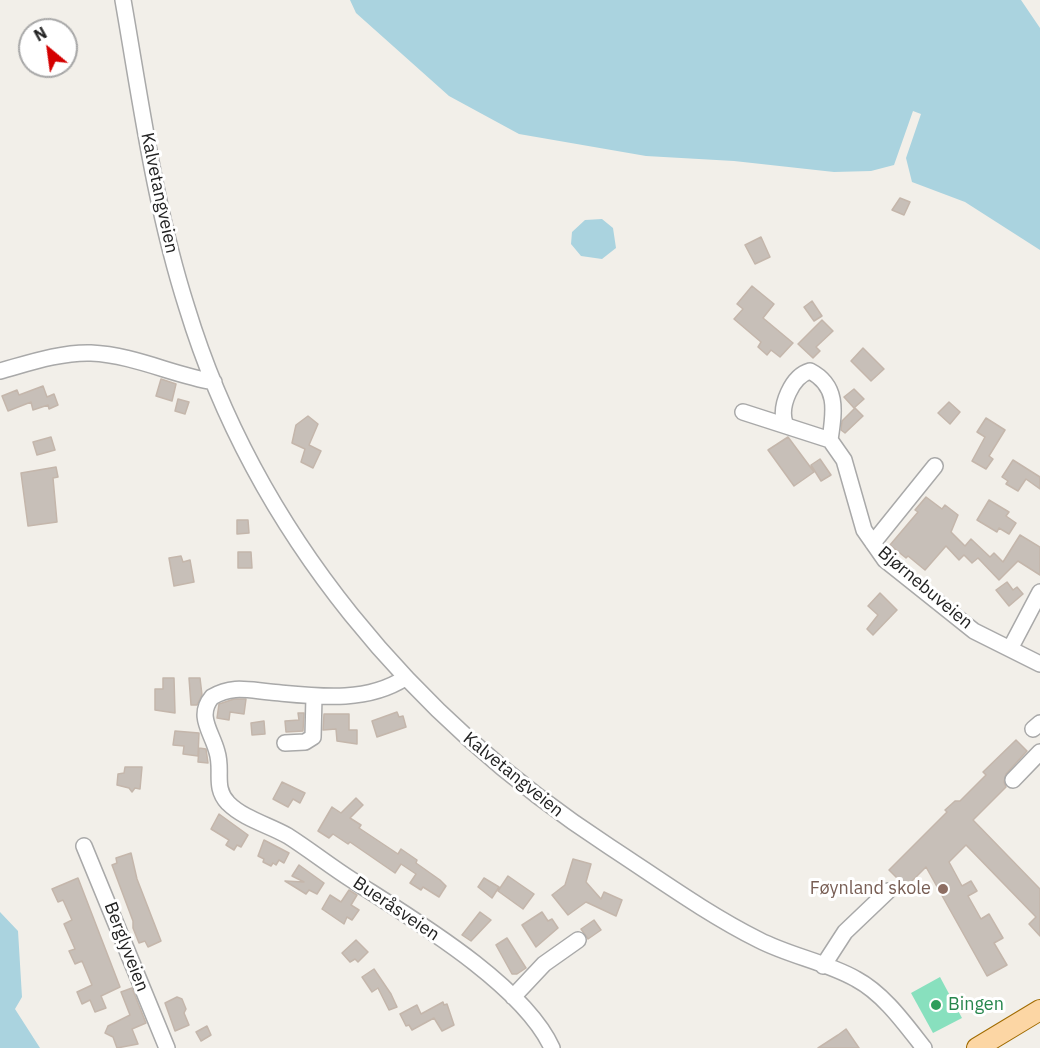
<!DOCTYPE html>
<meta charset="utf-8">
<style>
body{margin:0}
#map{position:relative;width:1040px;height:1048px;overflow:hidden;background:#f2efe9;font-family:"IBM Plex Sans",sans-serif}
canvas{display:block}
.north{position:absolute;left:18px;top:18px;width:60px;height:60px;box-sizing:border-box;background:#fff;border:2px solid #a7a7a7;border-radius:50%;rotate:331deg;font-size:16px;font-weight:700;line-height:24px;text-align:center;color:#222}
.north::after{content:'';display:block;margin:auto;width:21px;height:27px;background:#d40000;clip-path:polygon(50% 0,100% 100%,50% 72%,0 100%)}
</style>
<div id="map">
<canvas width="1040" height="1048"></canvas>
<div class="north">N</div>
</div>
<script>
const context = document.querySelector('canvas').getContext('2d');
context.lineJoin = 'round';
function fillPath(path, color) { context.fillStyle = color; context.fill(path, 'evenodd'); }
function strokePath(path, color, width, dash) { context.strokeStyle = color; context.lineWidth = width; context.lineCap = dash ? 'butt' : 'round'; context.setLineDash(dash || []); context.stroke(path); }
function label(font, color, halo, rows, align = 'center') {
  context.font = font + ' "IBM Plex Sans",sans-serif'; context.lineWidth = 6; context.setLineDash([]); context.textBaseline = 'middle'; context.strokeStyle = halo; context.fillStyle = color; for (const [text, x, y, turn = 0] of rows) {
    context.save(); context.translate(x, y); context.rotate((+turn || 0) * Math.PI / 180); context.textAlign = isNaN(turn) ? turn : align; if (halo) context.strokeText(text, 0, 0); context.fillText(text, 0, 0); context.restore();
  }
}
const pitch = new Path2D(`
 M940,977L962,1018L933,1033L911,993Z`);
const water = new Path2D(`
 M350,0H1021L1040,28V250L965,202L912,182L906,158L921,114L913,111L894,165L871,171L834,172L734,161L646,156L519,134L449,96L356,13Z
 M602,219L613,228L616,248L602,259L581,256L571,244L572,232L585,220Z
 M0,912L18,931L22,997L15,1009L40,1048H0Z`);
const building = new Path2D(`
 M900,198L910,202L904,215L892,210Z
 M761,237L770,257L755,264L745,245Z
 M752,286L774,304L763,318L793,343L780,357L771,350L767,355L758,347L761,342L734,319L743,309L737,304Z
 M812,301L822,316L814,321L804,307Z
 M822,320L833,331L816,347L820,351L813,358L798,344Z
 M863,348L884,369L871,381L851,361Z
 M161,379L176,384L172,401L156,396Z
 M43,386L47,397L54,394L58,405L49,409L48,405L33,410L31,402L8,411L2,396L17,390L19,395Z
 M854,389L864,399L854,408L844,397Z
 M178,399L189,402L185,414L175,411Z
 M949,402L960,412L950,424L938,413Z
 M855,408L863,416L845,433L841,430L842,421Z
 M308,416L318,424L309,445L321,451L313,468L301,462L305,449L292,443L296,425Z
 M986,418L1005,430L989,456L993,459L986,469L972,461L985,437L977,432Z
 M51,437L55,450L37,455L33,442Z
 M788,437L814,472L794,486L768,450Z
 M820,459L831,475L821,481L811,465Z
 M1013,460L1040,477V489L1026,479L1018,491L1006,484L1008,481L1002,477Z
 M56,467L58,477L53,478L57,522L28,526L21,473Z
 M926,497L942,509L945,505L958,515L951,532L965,546L971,539L990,557L994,553L1003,562L1020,535L1040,547V575L1018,561L999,580L978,558L972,563L964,555L959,560L946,546L925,570L908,556L906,558L890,545L918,512L915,510Z
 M989,500L1009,512L1006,516L1016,523L1009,534L999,528L997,532L977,520Z
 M237,520H248L249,533L237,534Z
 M238,552H251L252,568H238Z
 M181,556L183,562L190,560L194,582L174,586L169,558Z
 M1007,582L1013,590L1017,587L1023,594L1009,606L996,590Z
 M880,593L897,610L873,635L867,629L878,615L868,606Z
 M163,678H174L175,713L155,710V689H163Z
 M189,678H200L202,695L197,705H191Z
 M234,699H246L244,714L230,712L229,720L217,718L219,704Z
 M397,712L399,717L403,716L406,727L377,737L372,721Z
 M298,713H304L303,731L286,732L285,721L299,720Z
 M324,714H349V730H357V744L337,741L336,729L323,730Z
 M264,721L265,734L252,735L251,723Z
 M175,731L199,733L198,756L183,754L184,746L173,745Z
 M1016,740L1027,751L1006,774L1004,782L1006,787L973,820L1040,889V936L1029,924L1036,917L966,845L949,862L962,886L971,881L977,891L968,896L981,919L989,914L1003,938L994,943L1007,965L987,976L926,867L906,887L889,870L947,812L945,810L955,801H960L986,775L983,772Z
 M199,748L206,749L208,763L198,762Z
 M125,767H142L140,789L135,788L132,792L129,788L117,785L118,774L124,773Z
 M282,782L305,793L300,803L293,799L288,807L273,799Z
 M356,798L363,805L350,818L361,825L359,828L398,854L401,849L417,860L416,863L440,880L446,886L439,897L423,887L421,890L410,883L416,874L401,864L395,873L350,842L348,844L333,834L329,838L318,831L332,807L341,813Z
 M219,814L248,835L241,847L237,845L234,850L226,845L229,840L211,829Z
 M264,840L289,853L284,863L279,860L276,865L273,863L271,866L263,862L264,859L258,856Z
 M131,853L137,879L161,941L148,947L145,941L139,943L133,928V921L112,865L117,863L116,858Z
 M573,859L591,864L586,882L601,899L604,892L622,900L616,916L586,902L568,915L552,895L565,885Z
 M299,865L324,883L317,894L309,890L306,894L285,881L304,882L292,876Z
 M508,876L534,894L523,909L498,891Z
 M78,878L120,987L101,996L106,1008L95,1012L90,1000L82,1004L77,992L92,985L82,961L75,964L69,951L75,949L64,924L72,920L63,900L58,902L52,889Z
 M484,878L499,887L492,898L478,887Z
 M349,890L357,895L351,905L359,910L352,920L347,917L344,924L322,909L330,895L341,902Z
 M480,912L491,920L471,941L462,935Z
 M542,912L548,921L552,919L558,928L536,947L522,925Z
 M594,920L601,930L588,939L581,929Z
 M507,938L526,968L517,974H512L496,945Z
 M356,940L368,952L358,962L355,959L350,962L342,953Z
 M374,969L391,994L397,1007L389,1010L378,988L372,992L362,977Z
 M132,988L146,1023L132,1029L138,1044L117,1048L113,1037L105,1033L108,1026L130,1015L121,992Z
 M177,997L182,999L186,1009L184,1013L189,1025L175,1031L165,1003Z
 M443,1002L444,1005L447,1004L454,1025L442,1031L434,1018L412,1030L409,1025L406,1026L400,1014L417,1005L421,1014Z
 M207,1026L211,1035L201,1041L196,1032Z
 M846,1029L859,1048H818L838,1035Z`);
const minor = new Path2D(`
 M123,0C141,103 155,208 187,308C256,534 415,720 610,847C659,879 707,914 759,940C790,956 826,962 856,979C884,994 905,1024 924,1048
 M0,371C29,363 61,352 91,353C134,355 173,375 214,382
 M743,412L830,440L844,460L864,530L885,560L974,631L1040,664
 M785,423C779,406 792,376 810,371C839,386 834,412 830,440
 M873,543L935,466
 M1011,647L1040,592
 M405,678C365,704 314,696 270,692C248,690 232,685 212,697C196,716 212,732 217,752C223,771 213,787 228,803C244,819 269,825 288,836C310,850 330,866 352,880C411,918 523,984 552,1048
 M1033,729L1040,723
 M285,743L305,742L313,737L314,696
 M1013,780L1040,752
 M84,846L167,1048
 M823,966L845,932L888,891
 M513,997L544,964L578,940`);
const major = new Path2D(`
 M977,1048L1040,1010`);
const markers = [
 [943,889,6,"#8d6e63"],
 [936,1005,6,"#2e9e5b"]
];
const streetNames = [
 ["Kalvetangveien",159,193,78],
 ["Bjørnebuveien",925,588,40],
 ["Kalvetangveien",513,775,39],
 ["Bueråsveien",396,909,34],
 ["Berglyveien",126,947,69]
];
const educationNames = [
 ["Føynland skole",931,889]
];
const leisureNames = [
 ["Bingen",948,1005]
];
fillPath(pitch, '#88e0be');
fillPath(water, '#aad3df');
fillPath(building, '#c7bfb8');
strokePath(building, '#c4b6ab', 1.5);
strokePath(minor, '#a9a9a9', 18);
strokePath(major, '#a06b00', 22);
strokePath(minor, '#fff', 15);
strokePath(major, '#fcd6a4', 20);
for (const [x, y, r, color] of markers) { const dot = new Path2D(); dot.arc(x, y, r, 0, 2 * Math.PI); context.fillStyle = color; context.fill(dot); strokePath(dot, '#fff', 2); }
label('18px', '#222', '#fff', streetNames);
label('18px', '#785e54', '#fff', educationNames, 'right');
label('18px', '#27864d', '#fff', leisureNames, 'left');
</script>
